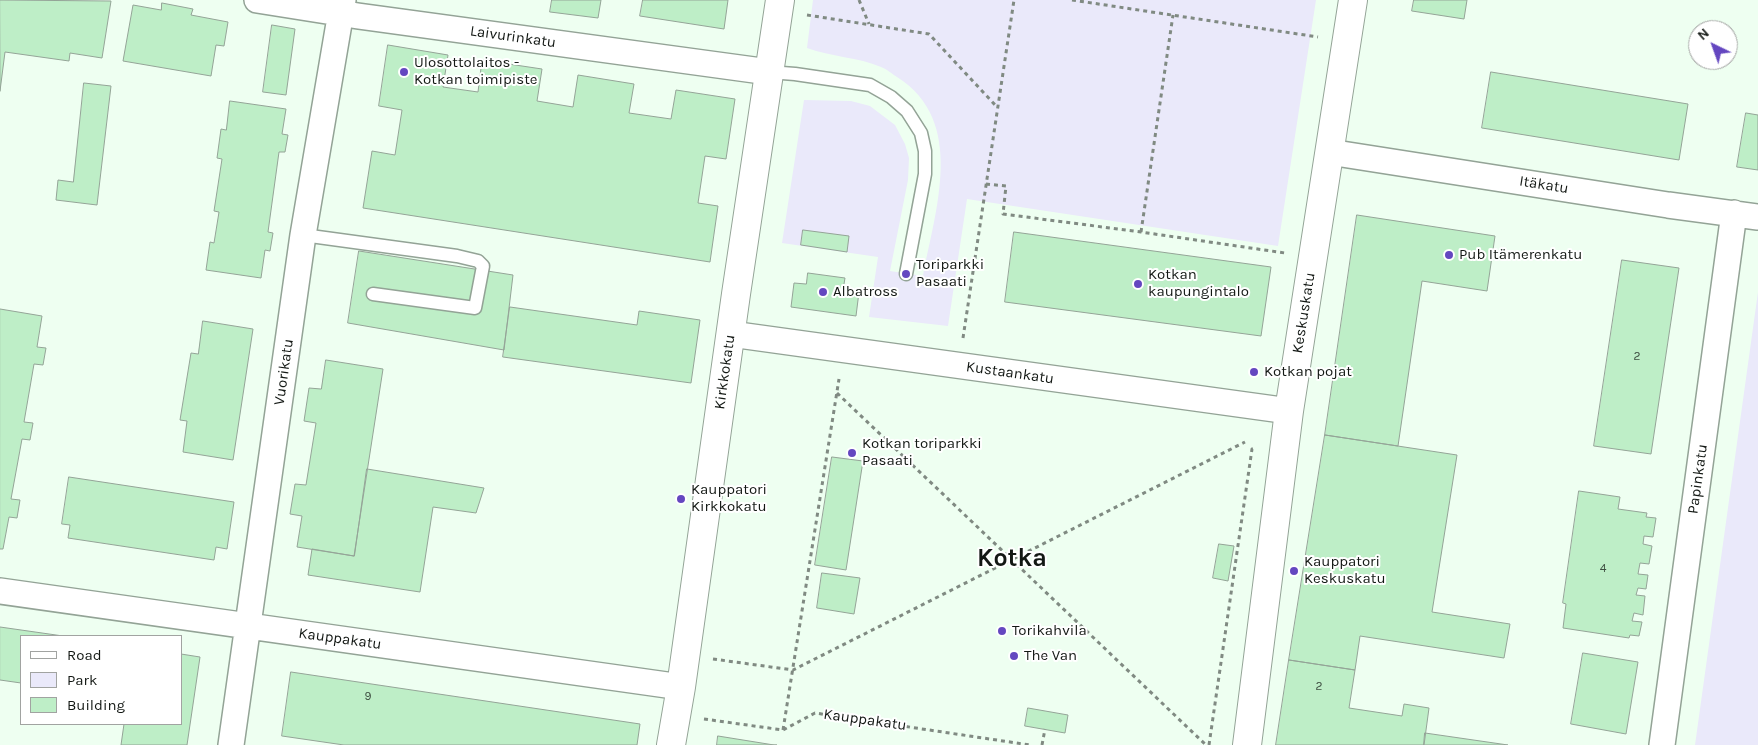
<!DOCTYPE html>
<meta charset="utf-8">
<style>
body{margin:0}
#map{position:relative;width:1758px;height:745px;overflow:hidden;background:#eefff1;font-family:Karla,sans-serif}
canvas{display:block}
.legend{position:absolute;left:20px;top:635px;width:162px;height:90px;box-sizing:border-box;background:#fff;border:1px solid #a1a3a1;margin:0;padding:6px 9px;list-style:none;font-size:15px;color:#131814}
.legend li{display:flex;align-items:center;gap:10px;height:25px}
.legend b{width:25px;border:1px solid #a1a3a1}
.north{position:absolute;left:1688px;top:20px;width:50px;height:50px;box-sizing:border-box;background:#fff;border:1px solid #a1a3a1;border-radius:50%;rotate:318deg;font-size:14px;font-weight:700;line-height:20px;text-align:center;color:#131814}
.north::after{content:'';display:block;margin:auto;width:18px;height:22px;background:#6447c0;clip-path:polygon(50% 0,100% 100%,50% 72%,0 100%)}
</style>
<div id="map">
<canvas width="1758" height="745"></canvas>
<ul class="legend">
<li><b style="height:6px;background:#fff"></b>Road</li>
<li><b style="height:14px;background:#eae9fa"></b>Park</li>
<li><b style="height:14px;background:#beeec7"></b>Building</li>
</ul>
<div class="north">N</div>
</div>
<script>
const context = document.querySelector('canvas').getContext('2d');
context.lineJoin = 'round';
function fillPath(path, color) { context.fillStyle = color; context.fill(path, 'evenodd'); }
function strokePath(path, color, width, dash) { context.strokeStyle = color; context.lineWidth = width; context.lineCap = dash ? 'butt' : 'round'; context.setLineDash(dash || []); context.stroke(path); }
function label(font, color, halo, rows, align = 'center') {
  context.font = font + ' Karla,sans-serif'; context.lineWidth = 4; context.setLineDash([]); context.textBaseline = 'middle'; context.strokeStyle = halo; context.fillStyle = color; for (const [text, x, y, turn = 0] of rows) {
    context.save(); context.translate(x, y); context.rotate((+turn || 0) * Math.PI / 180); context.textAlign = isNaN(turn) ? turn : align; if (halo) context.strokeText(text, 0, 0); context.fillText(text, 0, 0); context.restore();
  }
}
const green = new Path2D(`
 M813,0H1316L1278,246L967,199L948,326L869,317L878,257L782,243L804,100L851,101L870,106L895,125L905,144L909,158L908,180L890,271L923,276C935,211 967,121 897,77C892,74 887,69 881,67C858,57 831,57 807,48Z
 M1758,292V745H1695Z`);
const building = new Path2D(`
 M0,0L111,1L102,58L70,53L69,61L5,52L0,91Z
 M552,0H601L598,18L550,12Z
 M643,0H728L724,29L640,16Z
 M1414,0H1467L1464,19L1412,11Z
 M162,3L193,9L191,15L228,22L224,46L216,45L211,76L123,61L133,5L161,10Z
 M272,25L295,29L286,95L263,92Z
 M388,45L448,55L443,87L478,92L482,60L542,69L537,101L573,107L578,75L634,84L629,113L671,119L676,90L735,99L726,159L705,156L698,203L718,206L710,262L363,208L372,151L395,155L402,110L379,106Z
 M1491,72L1688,104L1679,160L1482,128Z
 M84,83L111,86L97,205L56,200L58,180L73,182Z
 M230,101L286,109L282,134L288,135L285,152H279L268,232L273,233L270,251L265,250L261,278L206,270L210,242L214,243L219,212L214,211L222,159L217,158L221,129L226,130Z
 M1746,113L1758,115V170L1737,167Z
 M1357,215L1495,236L1487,291L1422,281L1398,446L1325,435Z
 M803,230L849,236L847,252L801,245Z
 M1014,232L1271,267L1261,336L1005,302Z
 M359,251L513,275L504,350L348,323Z
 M1622,260L1679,268L1651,454L1594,446Z
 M808,273L845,278L843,290L859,292L856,316L791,307L794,283L806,284Z
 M510,307L637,325L639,311L700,320L691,383L503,357Z
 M0,309L42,316L37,347L46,348L43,365L34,364L24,422L33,423L30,440L22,439L11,499L20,500L17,518L9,517L3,549H0Z
 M203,321L253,329L233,460L183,452L187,421L180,420L191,353L198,354Z
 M326,360L383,369L354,556L297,547L302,516L290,514L295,484L306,485L316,423L304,421L309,388L321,389Z
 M1325,435L1457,455L1432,612L1510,624L1504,658L1360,636L1355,670L1289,660Z
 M832,457L863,461L846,570L815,565Z
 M367,469L484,488L476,513L433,507L420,592L308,575L312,549L354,556Z
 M69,477L234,502L227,549L216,547L214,560L68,538L70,525L62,524Z
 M1579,491L1620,497L1618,509L1647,513L1646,517L1656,518L1653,537L1644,536L1643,544L1652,546L1649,564L1640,563L1638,574L1648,575L1646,589L1638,588L1636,595L1645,596L1643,615L1634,613L1632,621L1642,622L1639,636L1630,635L1629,638L1563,628L1566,604L1563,603Z
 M1219,544L1234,546L1228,581L1213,578Z
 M822,573L860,578L854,614L817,608Z
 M0,627L63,636H21V683L0,680Z
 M1583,653L1638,662L1626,734L1571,724Z
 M181,654L200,657L187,745H121L124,724H181Z
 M1289,660L1355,670L1349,708L1402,716L1404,704L1429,708L1424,745H1276Z
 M291,672L640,724L637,745H344L282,736Z
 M1028,708L1068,715L1065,733L1025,726Z
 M1425,733L1508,745H1424Z
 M718,736L774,745H777H717Z`);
const path = new Path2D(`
 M859,0L869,24
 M1072,0L1318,37
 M807,15L929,34L997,107
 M986,184L1006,186L1003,214L1141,232L1285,253
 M1141,232L1173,15
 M963,338L1014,0
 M837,393L1206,745
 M713,659L793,670L1245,442
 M704,719L783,730L815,713L1030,745
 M783,730L839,379
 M1042,745L1045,729
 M1209,745L1252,449H1254`);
const lane = new Path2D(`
 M769,72L795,74L870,85L891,97L907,111L921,133L925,151V174L906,274
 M303,235L457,256L478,261L483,266L475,308L373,294`);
const street = new Path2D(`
 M257,0L358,16L769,72
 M1329,152L1668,205L1758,217
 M731,334L1289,411
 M0,591L681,687
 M231,745L303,235L343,0
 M1662,745L1734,213`);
const secondary = new Path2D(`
 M671,745L681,687L736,294L780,0
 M1247,745L1289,411L1353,0`);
const markers = [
 [404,72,5,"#6447c0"],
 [1449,255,5,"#6447c0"],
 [906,274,5,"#6447c0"],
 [1138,284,5,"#6447c0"],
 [823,292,5,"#6447c0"],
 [1254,372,5,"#6447c0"],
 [852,453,5,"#6447c0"],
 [681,499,5,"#6447c0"],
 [1294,571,5,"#6447c0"],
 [1002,631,5,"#6447c0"],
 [1014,656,5,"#6447c0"]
];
const numberNames = [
 ["2",1637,357],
 ["4",1603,569],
 ["2",1319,687],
 ["9",368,697]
];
const streetNames = [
 ["Laivurinkatu",513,37,8],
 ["Itäkatu",1544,185,9],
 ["Keskuskatu",1304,313,-81],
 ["Vuorikatu",284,372,-82],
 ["Kirkkokatu",725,372,-82],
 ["Kustaankatu",1010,373,8],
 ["Papinkatu",1698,479,-82],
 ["Kauppakatu",340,639,8],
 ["Kauppakatu",865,720,8]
];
const poiNames = [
 ["Ulosottolaitos -",414,63],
 ["Kotkan toimipiste",414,80],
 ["Pub Itämerenkatu",1459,255],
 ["Toriparkki",916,265],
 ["Pasaati",916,282],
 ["Kotkan",1148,275],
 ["kaupungintalo",1148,292],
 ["Albatross",833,292],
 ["Kotkan pojat",1264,372],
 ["Kotkan toriparkki",862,444],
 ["Pasaati",862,461],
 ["Kauppatori",691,490],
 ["Kirkkokatu",691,507],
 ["Kauppatori",1304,562],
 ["Keskuskatu",1304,579],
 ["Torikahvila",1012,631],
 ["The Van",1024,656]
];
const townNames = [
 ["Kotka",1012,559]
];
fillPath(green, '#eae9fa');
fillPath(building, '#beeec7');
strokePath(building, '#94a497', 1);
strokePath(lane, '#93a396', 15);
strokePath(street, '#93a396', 28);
strokePath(secondary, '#93a396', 30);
strokePath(path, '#808a82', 3, [4, 4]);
strokePath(lane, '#fff', 12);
strokePath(street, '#fff', 25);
strokePath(secondary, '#fff', 28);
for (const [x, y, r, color] of markers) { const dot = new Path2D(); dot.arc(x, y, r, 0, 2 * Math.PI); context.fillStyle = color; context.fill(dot); strokePath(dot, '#fff', 2); }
label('12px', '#3e4e41', null, numberNames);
label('15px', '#131814', '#fff', streetNames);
label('15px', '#131814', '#fff', poiNames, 'left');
label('bold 25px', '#131814', '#fff', townNames);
</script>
